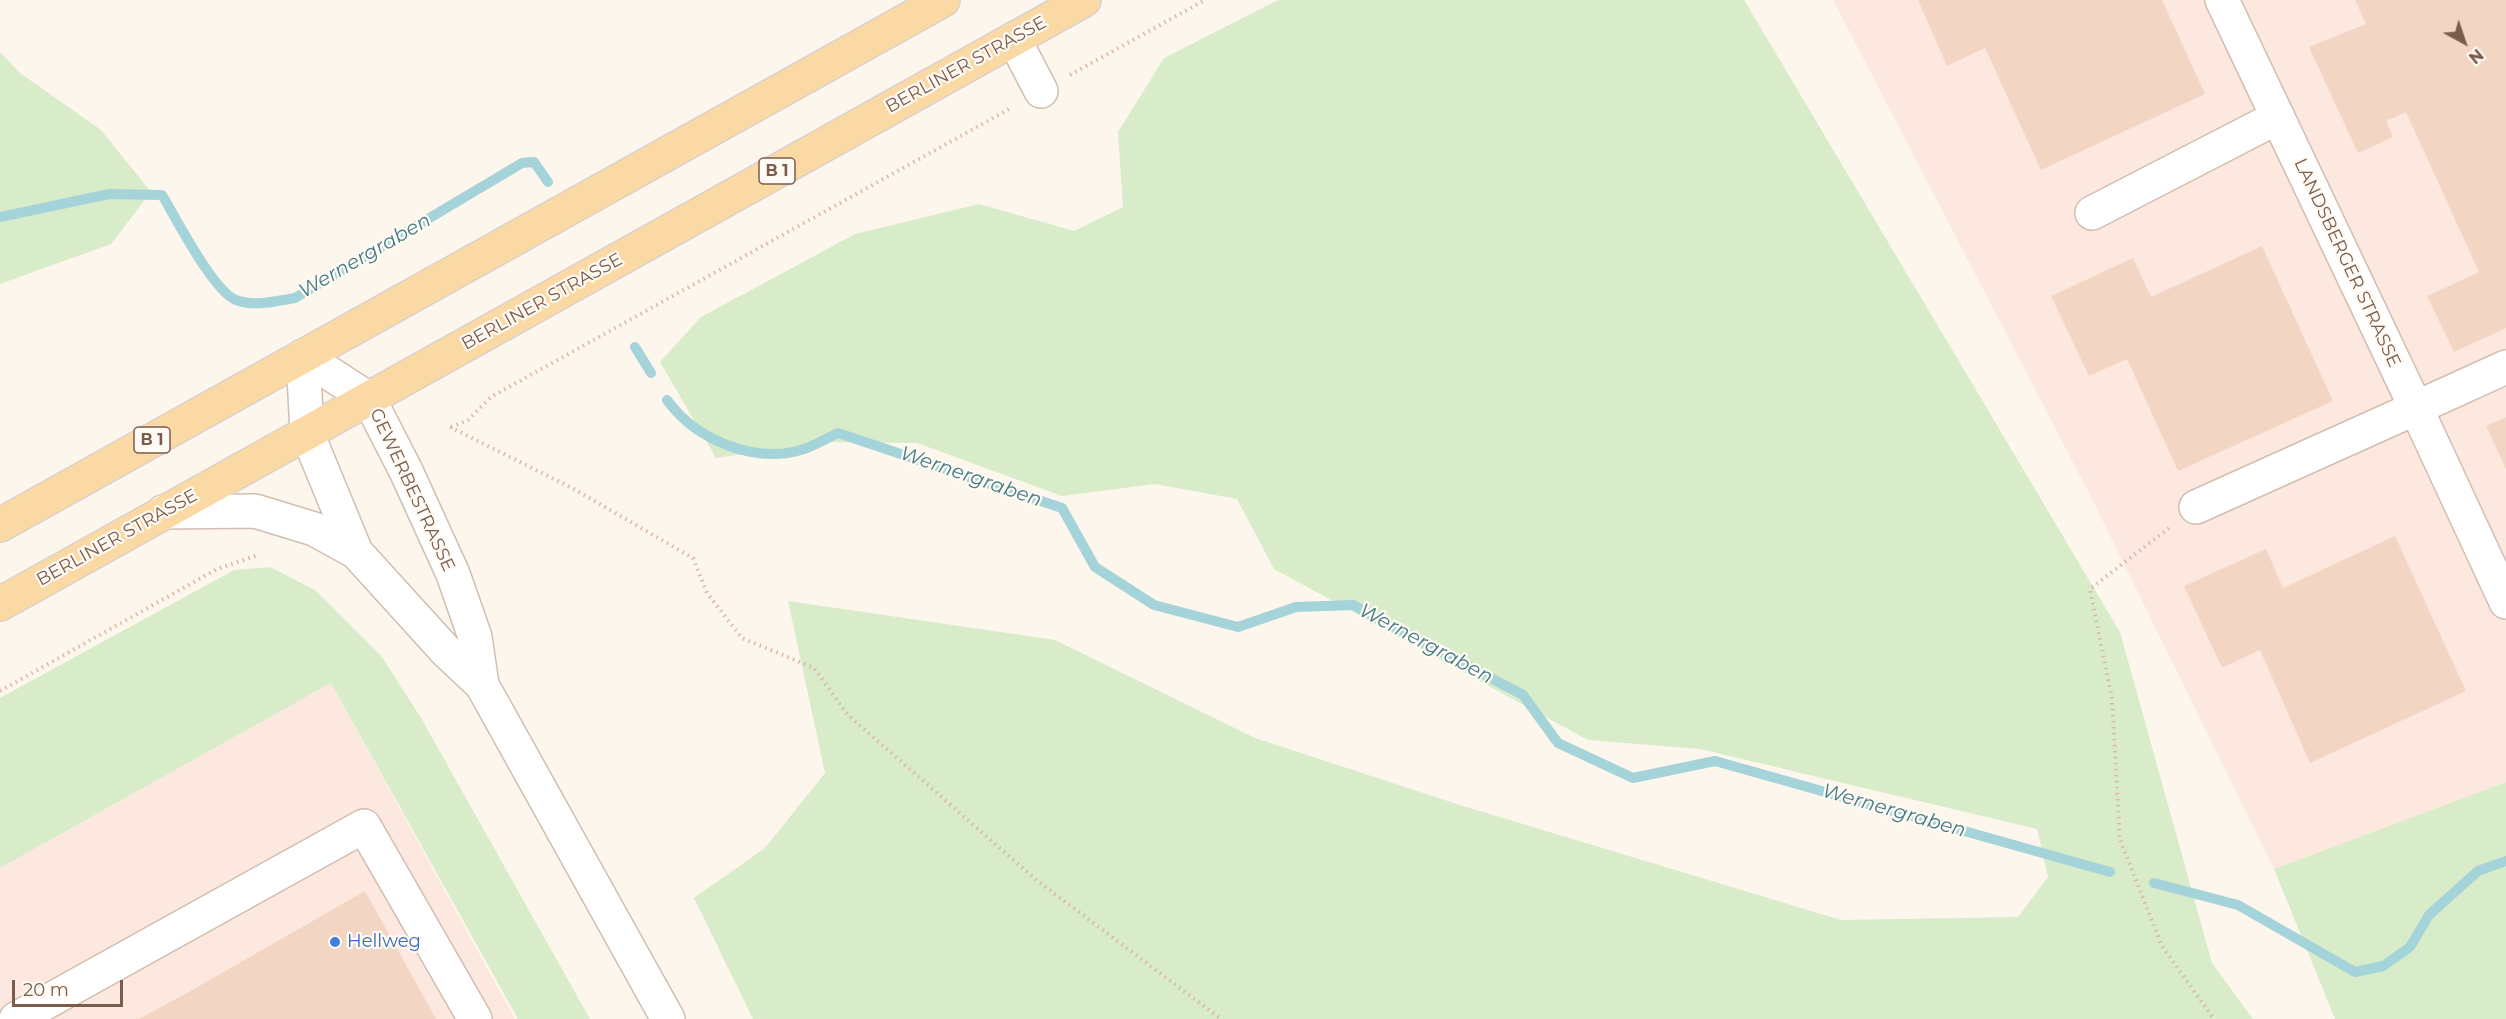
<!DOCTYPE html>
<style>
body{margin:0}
#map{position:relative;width:2506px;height:1019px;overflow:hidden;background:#fdf6ec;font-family:Montserrat,sans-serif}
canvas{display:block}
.north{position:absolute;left:2434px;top:12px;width:60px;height:60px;-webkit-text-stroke:4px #fffaf3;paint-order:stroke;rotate:140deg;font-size:16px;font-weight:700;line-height:24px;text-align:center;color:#7a5c4d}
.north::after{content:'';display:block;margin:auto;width:21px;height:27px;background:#7a5c4d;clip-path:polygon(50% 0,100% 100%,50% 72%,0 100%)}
.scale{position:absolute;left:12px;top:980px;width:111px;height:27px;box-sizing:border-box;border:3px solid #7a5c4d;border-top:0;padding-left:8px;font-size:18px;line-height:21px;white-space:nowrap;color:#7a5c4d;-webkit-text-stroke:4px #fffaf3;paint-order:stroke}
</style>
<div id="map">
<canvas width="2506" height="1019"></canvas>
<div class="north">N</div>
<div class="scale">20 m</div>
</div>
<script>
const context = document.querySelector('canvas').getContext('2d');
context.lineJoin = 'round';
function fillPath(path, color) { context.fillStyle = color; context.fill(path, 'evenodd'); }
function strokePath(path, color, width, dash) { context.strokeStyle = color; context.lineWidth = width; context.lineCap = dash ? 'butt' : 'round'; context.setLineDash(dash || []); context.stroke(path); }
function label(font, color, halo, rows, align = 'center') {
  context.font = font + ' Montserrat,sans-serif'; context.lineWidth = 4.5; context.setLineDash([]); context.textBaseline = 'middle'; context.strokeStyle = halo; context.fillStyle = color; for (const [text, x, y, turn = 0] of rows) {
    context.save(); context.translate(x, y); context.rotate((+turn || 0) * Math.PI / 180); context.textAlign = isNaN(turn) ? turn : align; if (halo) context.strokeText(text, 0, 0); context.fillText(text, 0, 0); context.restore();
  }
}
const commercial = new Path2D(`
 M1833,0H2506V782L2274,869L2092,499Z
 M331,683L515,1019H0V868Z`);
const green = new Path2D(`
 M1278,0H1744L2120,632L2212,963L2253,1019H753L694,898L765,848L825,773L788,601L1055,640L1255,738L1460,805L1841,920L2018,917L2048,877L2037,829L1700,749L1588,740L1274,569L1237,499L1155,484L1062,496L917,443L828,442L716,458L660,362L701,317L855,234L979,204L1074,231L1123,207L1118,132L1164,58Z
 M0,52L20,73L101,130L151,192L111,244L0,284Z
 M270,567L315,590L382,657L421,718L590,1019H518L331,683L0,868V698L234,570Z
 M2506,782V1019H2335L2274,869Z`);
const stream = new Path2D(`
 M0,217L109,194L162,195C176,218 213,291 236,300C255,307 276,301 295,298L522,163L534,162L548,182
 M635,347L651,373
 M667,400C696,440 756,465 804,449C816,445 827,438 838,433L1062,508L1095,567L1154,605L1238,627L1296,607L1353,605L1523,695L1558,743L1633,778L1715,761L2110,872
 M2154,883L2238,905L2355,972L2383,966L2410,947L2429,915L2478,871L2506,861`);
const building = new Path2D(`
 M1918,0H2162L2205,94L2041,170L1985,48L1947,66Z
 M2355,0H2506V328L2454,352L2427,296L2479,272L2406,112L2386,121L2393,137L2358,153L2309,47L2366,24Z
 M2262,246L2333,401L2178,471L2127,359L2089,376L2051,296L2133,258L2151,297Z
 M2506,417V469L2486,426Z
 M2395,536L2466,691L2310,763L2260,650L2222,668L2184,586L2266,549L2283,588Z
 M365,891L436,1019H139L185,994Z`);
const path = new Path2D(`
 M1070,75L1205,0
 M450,427L572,488L693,558L707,593L742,638L814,668L847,714L1035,879L1221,1019
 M451,427L468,420L491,397L1011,108
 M2169,528L2090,589L2112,699L2120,840L2162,946L2214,1019
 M0,691L217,569L258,555`);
const minor = new Path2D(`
 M2222,0L2416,408L2506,367
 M1014,39L1041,91
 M2092,213L2278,117
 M303,356L307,433L356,552L445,650L482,685L668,1019
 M303,356L369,399L406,471L453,574L475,637L482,685
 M2196,507L2416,408L2506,602
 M163,512L255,511L314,529L356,552
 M16,1019L364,826L475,1019`);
const major = new Path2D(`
 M0,525L943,0
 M0,604L1084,0`);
const markers = [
 [335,942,6,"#3f7fe0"]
];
const shields = [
 [777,171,36],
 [152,440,36]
];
const shieldNames = [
 ["B 1",777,171],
 ["B 1",152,440]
];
const streetNames = [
 ["BERLINER STRASSE",966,65,-29],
 ["LANDSBERGER STRASSE",2347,263,65],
 ["BERLINER STRASSE",542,302,-29],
 ["GEWERBESTRASSE",412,490,65],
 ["BERLINER STRASSE",117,538,-29]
];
const shopNames = [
 ["Hellweg",347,942]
];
const waterNames = [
 ["Wernergraben",365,256,-30],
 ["Wernergraben",971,477,19],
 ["Wernergraben",1426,644,28],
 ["Wernergraben",1894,811,16]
];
fillPath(commercial, '#fde8e0');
fillPath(green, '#d8ecc9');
strokePath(stream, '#a5d3da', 10);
fillPath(building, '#f3d5c3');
strokePath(minor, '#d1beb0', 36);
strokePath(major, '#dad1cd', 36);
strokePath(path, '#d9b8a5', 4, [1.5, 4.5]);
strokePath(minor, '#fff', 33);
strokePath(major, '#fbd9a5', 33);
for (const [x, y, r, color] of markers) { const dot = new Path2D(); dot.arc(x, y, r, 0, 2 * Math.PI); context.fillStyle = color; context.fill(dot); strokePath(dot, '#fffaf3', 2); }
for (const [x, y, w] of shields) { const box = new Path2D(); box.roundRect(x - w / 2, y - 13, w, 26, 4.5); context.fillStyle = '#fffaf3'; context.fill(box); strokePath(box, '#7a5c4d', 1.5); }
label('bold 16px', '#7a5c4d', null, shieldNames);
label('18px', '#7a5c4d', '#fffaf3', streetNames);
label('18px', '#366cbe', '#fffaf3', shopNames, 'left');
label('italic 20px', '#437c86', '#fffaf3', waterNames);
</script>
